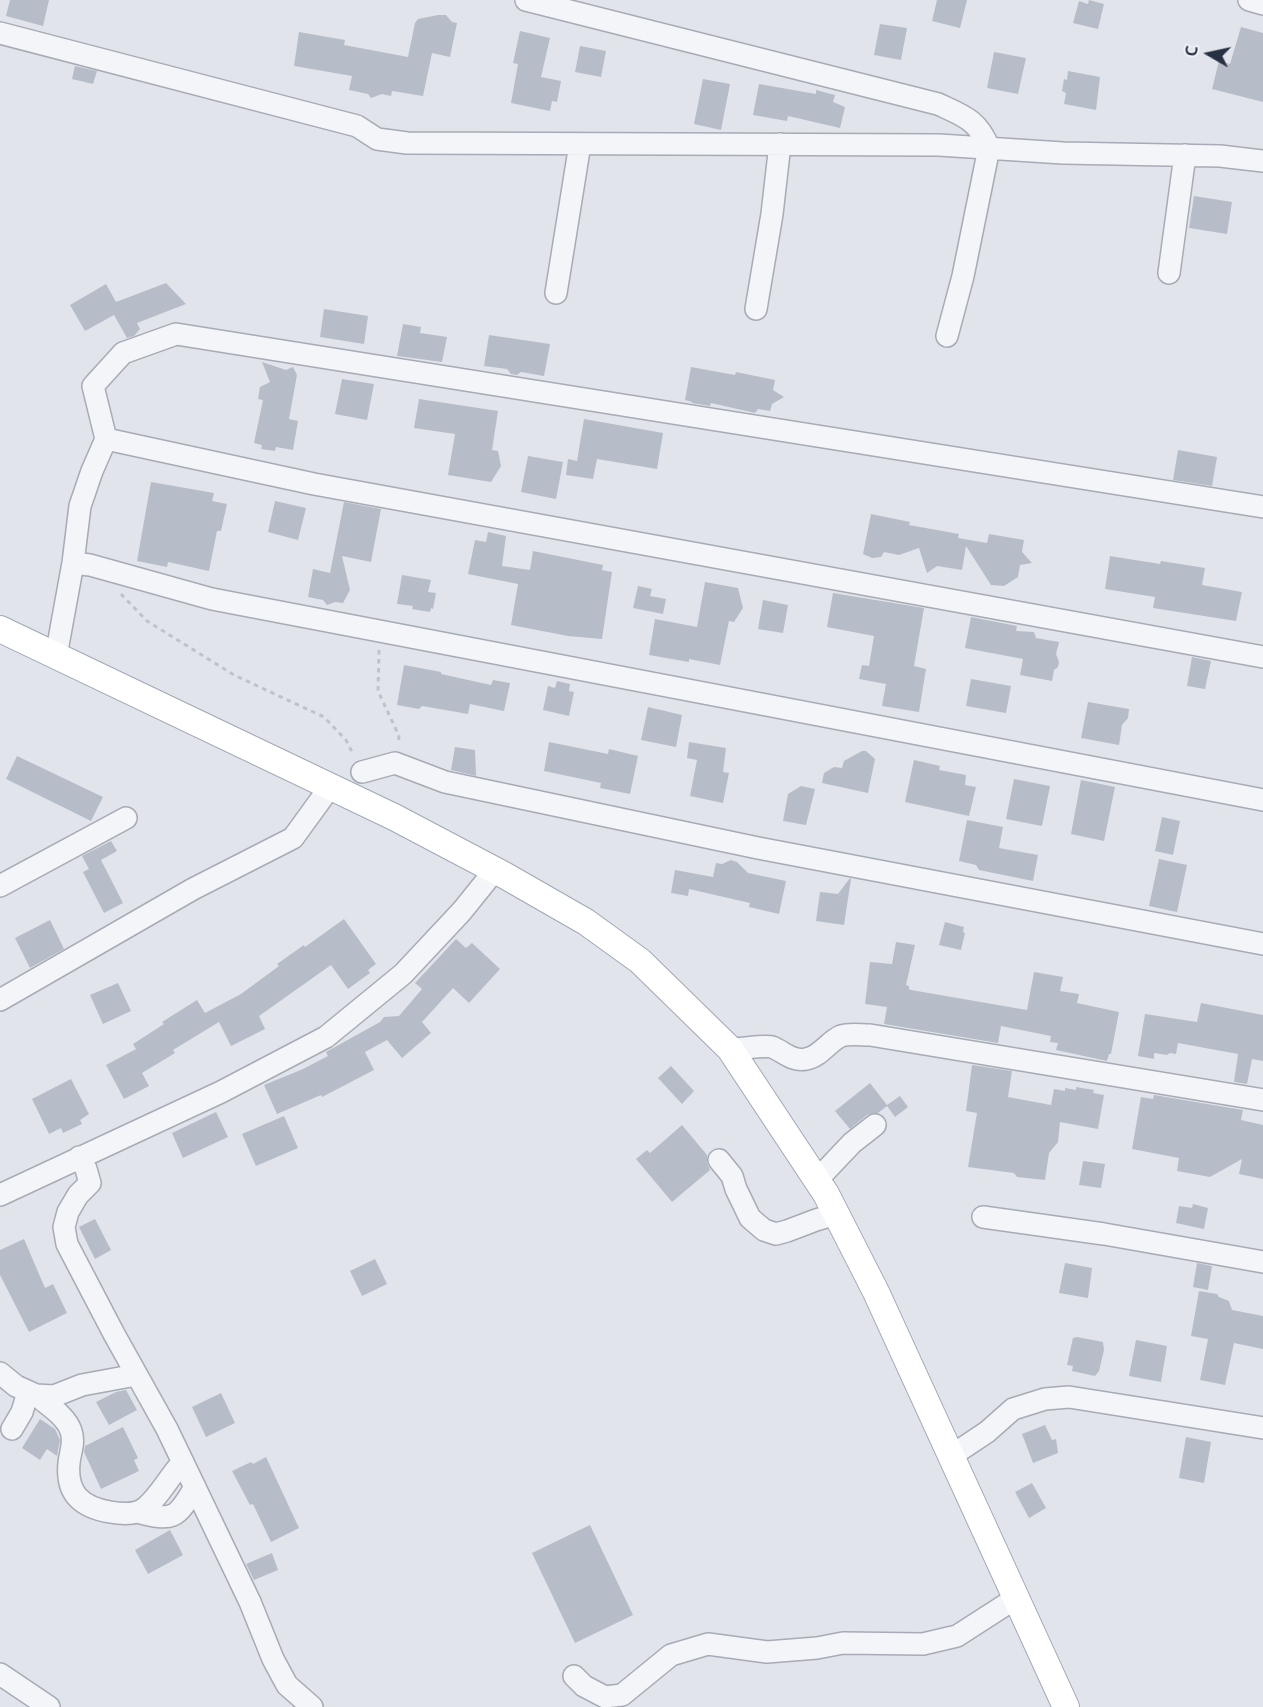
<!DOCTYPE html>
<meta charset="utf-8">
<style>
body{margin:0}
#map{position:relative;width:1263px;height:1707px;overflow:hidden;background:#e1e4ea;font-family:Ubuntu,sans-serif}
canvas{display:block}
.north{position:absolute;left:1179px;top:24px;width:60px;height:60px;-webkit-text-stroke:4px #f0f3f8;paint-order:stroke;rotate:279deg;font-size:16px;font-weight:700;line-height:24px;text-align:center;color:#283143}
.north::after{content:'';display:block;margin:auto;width:21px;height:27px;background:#283143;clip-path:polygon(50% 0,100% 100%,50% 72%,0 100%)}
</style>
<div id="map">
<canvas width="1263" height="1707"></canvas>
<div class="north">С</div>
</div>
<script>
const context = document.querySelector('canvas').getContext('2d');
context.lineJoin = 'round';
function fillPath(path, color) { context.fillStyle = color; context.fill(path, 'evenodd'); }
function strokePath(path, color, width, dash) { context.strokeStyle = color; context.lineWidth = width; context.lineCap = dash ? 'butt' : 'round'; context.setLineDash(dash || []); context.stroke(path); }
const building = new Path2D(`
 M10,0H49L43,26L6,16Z
 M937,0H967L960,28L932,21Z
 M1089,0L1104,4L1098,29L1073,23L1079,1L1088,4Z
 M438,15H446L452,22L457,23L450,57L432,53L423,96L392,91L391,96L382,94L371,98L368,94L349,90L352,76L294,66L299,32L345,40L344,45L408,57L415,23L418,19Z
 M880,24L907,28L901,60L874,55Z
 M1241,27L1263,33V102L1212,89L1219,61L1230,64Z
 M520,31L550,38L541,77L561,81L557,102L552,101L550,111L511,103L518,64L513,63Z
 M580,46L606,51L601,77L575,72Z
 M994,52L1026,58L1018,94L987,88Z
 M75,66L97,71L93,84L72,79Z
 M1068,71L1100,77L1096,110L1064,104L1066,93L1062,91L1064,79L1067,80Z
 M703,79L730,84L721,130L694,124Z
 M759,84L816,94V90L835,95L833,102L845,107L840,128L788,116L787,121L753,115Z
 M1194,196L1232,202L1227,234L1189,228Z
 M166,283L186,304L137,323L140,329L134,336L127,338L114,315L85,331L70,305L106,284L116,302Z
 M324,309L368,316L364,344L320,337Z
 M403,324L421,327L420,333L447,337L442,362L397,356Z
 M489,335L550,344L544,376L521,372L517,375L511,374L507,369L484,366Z
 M262,362L286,370L293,367L297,375L289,419L298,421L293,450L276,447L275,451L261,449L262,445L254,443L263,400L258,399L260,387L270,382Z
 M691,367L735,375L736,372L775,380L773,390L784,397L772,404L770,411L758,409L755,413L711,403L710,406L692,403V402L685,400Z
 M342,379L374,384L367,420L335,414Z
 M419,399L498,411L492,450L498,451L501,466L491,482L448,475L455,434L414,428Z
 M584,419L663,433L657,469L597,459L593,479L566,475L568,459L577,461Z
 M1178,450L1217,457L1212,486L1173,480Z
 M528,456L563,462L556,499L521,492Z
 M151,482L214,493L212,501L227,504L221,531H217L209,571L168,562L167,567L137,561Z
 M275,501L306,508L298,540L268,532Z
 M344,502L381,509L371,562L342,556L350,590L343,603L335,602L327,605L323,600L308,597L313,569L330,573Z
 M871,514L910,522L909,525L959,534L958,538L987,543L989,534L1024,540L1022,552L1032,563L1020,565L1018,577L1004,586L991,585L966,546L962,570L937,566L927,573L919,548L899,555L884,552L881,557L872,558L863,554Z
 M488,532L506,536L502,566L530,570L533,551L603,565L602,570L612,572L602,639L568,636L511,625L518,584L468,574L475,540L486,542Z
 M1110,556L1160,564L1161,561L1205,568L1202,585L1242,592L1236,621L1153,608L1155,597L1105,589Z
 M402,575L431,580L428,592L436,593L433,609L431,608L430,612L412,609L413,606L397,604Z
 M705,582L738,588L743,608L734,622L729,621L720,665L689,659V662L649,655L655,619L697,627Z
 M638,586L652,589L650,596L666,599L663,614L633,608Z
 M833,593L924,608L914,666L926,669L919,712L882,706L886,684L859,679L862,665L869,666L874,636L827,627Z
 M763,600L788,605L783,633L758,629Z
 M971,617L1017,626L1016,631L1034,632L1036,638L1059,642L1056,654L1059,662L1058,667L1054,670L1052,681L1020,675L1023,659L965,648Z
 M1192,657L1211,661L1205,689L1187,686Z
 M404,665L441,672V674L491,685L493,680L510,683L504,711L470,704L468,714L422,706L419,709L397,705Z
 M971,679L1011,686L1006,713L966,706Z
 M557,681L570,684L569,691L574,692L569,716L543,710L548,686L555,688Z
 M1088,702L1129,709L1128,718L1122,725L1119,745L1081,738Z
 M648,707L682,715L676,747L641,740Z
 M549,742L608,754L609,749L638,756L630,794L600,788L601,783L544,771Z
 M689,742L726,748L723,772L729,773L723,803L690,796L697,760L687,758Z
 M455,747L475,750L476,776L451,770Z
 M862,751H866L875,759L868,793L822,783L824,773L834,767L842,768L844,761Z
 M17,756L103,797L91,821L6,779Z
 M914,760L940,766L939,770L966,775L965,785L976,787L969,816L905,802Z
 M1014,779L1050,786L1042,826L1006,819Z
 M1081,780L1115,787L1104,841L1071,834Z
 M801,786L815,789L806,825L783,821L788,794Z
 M1162,817L1180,821L1173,855L1155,851Z
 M967,820L1003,827L999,848L1038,855L1033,881L979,870L976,865L959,861Z
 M111,841L117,851L101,860L123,903L104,913L83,872L89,869L82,856Z
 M1159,859L1187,865L1177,912L1149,906Z
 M731,860L737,862L748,873L786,881L779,914L749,907L750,903L689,889L688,896L671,893L675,870L713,877L716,863L722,864Z
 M850,878L851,879L844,925L816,921L820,892L838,894Z
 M344,919L376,964L368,970L370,973L348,989L331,965L259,1016L265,1029L231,1046L219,1022L173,1050L175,1053L142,1073L149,1086L124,1099L106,1065L136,1049L133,1044L164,1024L162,1022L197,1000L205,1013L241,994L279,966L277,964L304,945L305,947Z
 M50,920L64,949L30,968L15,938Z
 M945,922L964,927L963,932L965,933L961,950L939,945Z
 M456,939L466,948L472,943L500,969L469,1003L453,988L422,1022L431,1033L402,1058L387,1040L365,1052L374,1070L322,1097L321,1095L277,1114L264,1085L303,1069L328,1056L326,1052L380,1022L384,1017L399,1016L422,989L415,983Z
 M896,942L915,945L906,985L909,986V989L911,990L1027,1010L1034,972L1063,977L1060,991L1079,994L1077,1003L1119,1012L1111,1054H1109L1107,1061L1056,1050L1058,1043L1050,1042L1051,1036L1001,1026L998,1043L884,1024L887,1007L865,1004L870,962L892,964Z
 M118,983L131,1011L103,1024L90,995Z
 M1201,1003L1263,1015V1061L1252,1059L1247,1084L1234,1082L1238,1054L1178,1043L1176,1054L1170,1053L1167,1055L1154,1053V1059L1138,1056L1145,1014L1197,1022Z
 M972,1065L1012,1071L1008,1097L1051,1105L1054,1089L1065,1091V1088L1076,1090V1087L1094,1090L1093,1093L1104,1095L1098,1129L1060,1122L1058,1142L1049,1153L1045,1180L1017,1177L1014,1173L968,1167L977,1113L966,1111Z
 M671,1066L694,1091L682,1104L658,1078Z
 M71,1079L89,1114L80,1120L82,1124L63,1133L61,1128L49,1134L32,1099Z
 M870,1083L887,1105L900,1096L908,1107L895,1117L887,1106L878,1113L867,1115L850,1129L835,1111Z
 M1154,1095L1243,1110L1241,1120L1263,1125V1179L1239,1174L1242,1159L1210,1177L1177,1171L1179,1158L1132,1149L1141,1097L1153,1099Z
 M216,1112L228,1137L183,1158L172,1133Z
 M284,1116L298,1148L256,1166L242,1134Z
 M682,1125L707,1155V1163L710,1170L672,1202L636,1159L647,1150L650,1153Z
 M1083,1161L1105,1164L1101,1188L1079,1185Z
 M1193,1204L1208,1208L1204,1229L1176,1223L1179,1206L1192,1208Z
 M95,1219L111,1250L95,1259L79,1227Z
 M24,1239L45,1288L53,1284L67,1313L29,1332L0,1275V1250Z
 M375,1259L387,1284L362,1296L350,1271Z
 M1065,1263L1092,1268L1088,1298L1059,1293Z
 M1197,1263L1212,1266L1208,1290L1193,1287Z
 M1199,1291L1217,1294L1219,1297L1229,1301L1232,1310L1263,1316V1349L1234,1343L1225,1385L1200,1380L1208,1339L1191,1336Z
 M1077,1337L1103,1342L1104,1350L1099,1371L1095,1376L1072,1371L1073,1366L1067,1365L1073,1338Z
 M1136,1340L1167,1346L1161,1382L1129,1376Z
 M126,1390L137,1410L109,1425L96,1402L116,1392Z
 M221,1393L235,1423L206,1437L192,1407Z
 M40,1419L55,1429L60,1440L57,1456L47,1449L40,1460L22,1448Z
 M1045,1425L1052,1440L1056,1439L1058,1453L1033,1463L1022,1434Z
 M123,1427L138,1458L134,1460L139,1471L101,1489L84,1452L85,1446Z
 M1186,1437L1211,1442L1204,1483L1179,1478Z
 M266,1457L299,1528L271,1542L253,1504L250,1505L232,1471L251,1462L253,1464Z
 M1032,1483L1046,1508L1029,1518L1015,1492Z
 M590,1525L633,1615L575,1643L532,1553Z
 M170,1530L183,1555L148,1574L135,1550Z
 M272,1553L278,1570L254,1580L246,1564Z`);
const path = new Path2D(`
 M121,594L147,621L234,675L324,717L346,740L353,754
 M379,650L378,691L399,736L398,744`);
const minor = new Path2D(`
 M526,0L938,104C964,116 978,120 989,148L963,276L947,336
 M1249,0L1263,4
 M0,33L357,126L377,139L407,143L939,145L1063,153L1220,156L1263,161
 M1169,273L1185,155
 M556,293L580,144
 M756,309L772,214L780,144
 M106,439L93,386L123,353L176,334L1263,507
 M73,563L90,565L212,599L1263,800
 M56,656L73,563L80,506L92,471L106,439L314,484L1263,657
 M362,772L395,763L445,782L758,848L1263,944
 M0,886L126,818
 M0,1000L193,889L293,838L330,787
 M730,1049C740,1049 765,1045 772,1047C784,1052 793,1062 806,1059C820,1057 829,1041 841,1036C850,1033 860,1035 870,1035L1263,1100
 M79,1157L86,1169L90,1183L78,1195L68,1212L64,1227L67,1244L114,1334L167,1429L250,1602L273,1659L287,1685L312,1707
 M719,1160L732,1176L736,1189L750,1218L764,1230L776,1234L787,1231L816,1220L836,1214
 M817,1180L852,1143L875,1125
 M0,1195L221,1092L326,1037L403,974L462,911L495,870
 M983,1217L1104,1234L1263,1262
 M0,1373L16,1386L36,1395L54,1396L82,1385L136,1375
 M36,1395C48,1405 66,1416 71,1431C75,1443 70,1452 69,1463C66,1493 81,1507 110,1512C121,1514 136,1515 145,1508C161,1495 169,1476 183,1462
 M12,1429L22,1412L28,1392
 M951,1456L987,1432L1013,1409L1045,1399L1069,1397L1263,1428
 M137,1512C173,1521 176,1520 195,1487
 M0,1674L49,1707
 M574,1676L584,1686L605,1697L622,1695L671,1655L708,1644L767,1652L817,1648L843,1643L923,1644L957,1636L1016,1598`);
const major = new Path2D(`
 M0,629L394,817L504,875L586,922L640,961L730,1049L826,1194L876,1292L1066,1707`);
fillPath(building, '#b7bdc8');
strokePath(minor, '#a6abb5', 24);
strokePath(major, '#9fa8b7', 28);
strokePath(path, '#bfc2c9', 3, [4.5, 4.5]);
strokePath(minor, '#f4f5f8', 21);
strokePath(major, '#fff', 26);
</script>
